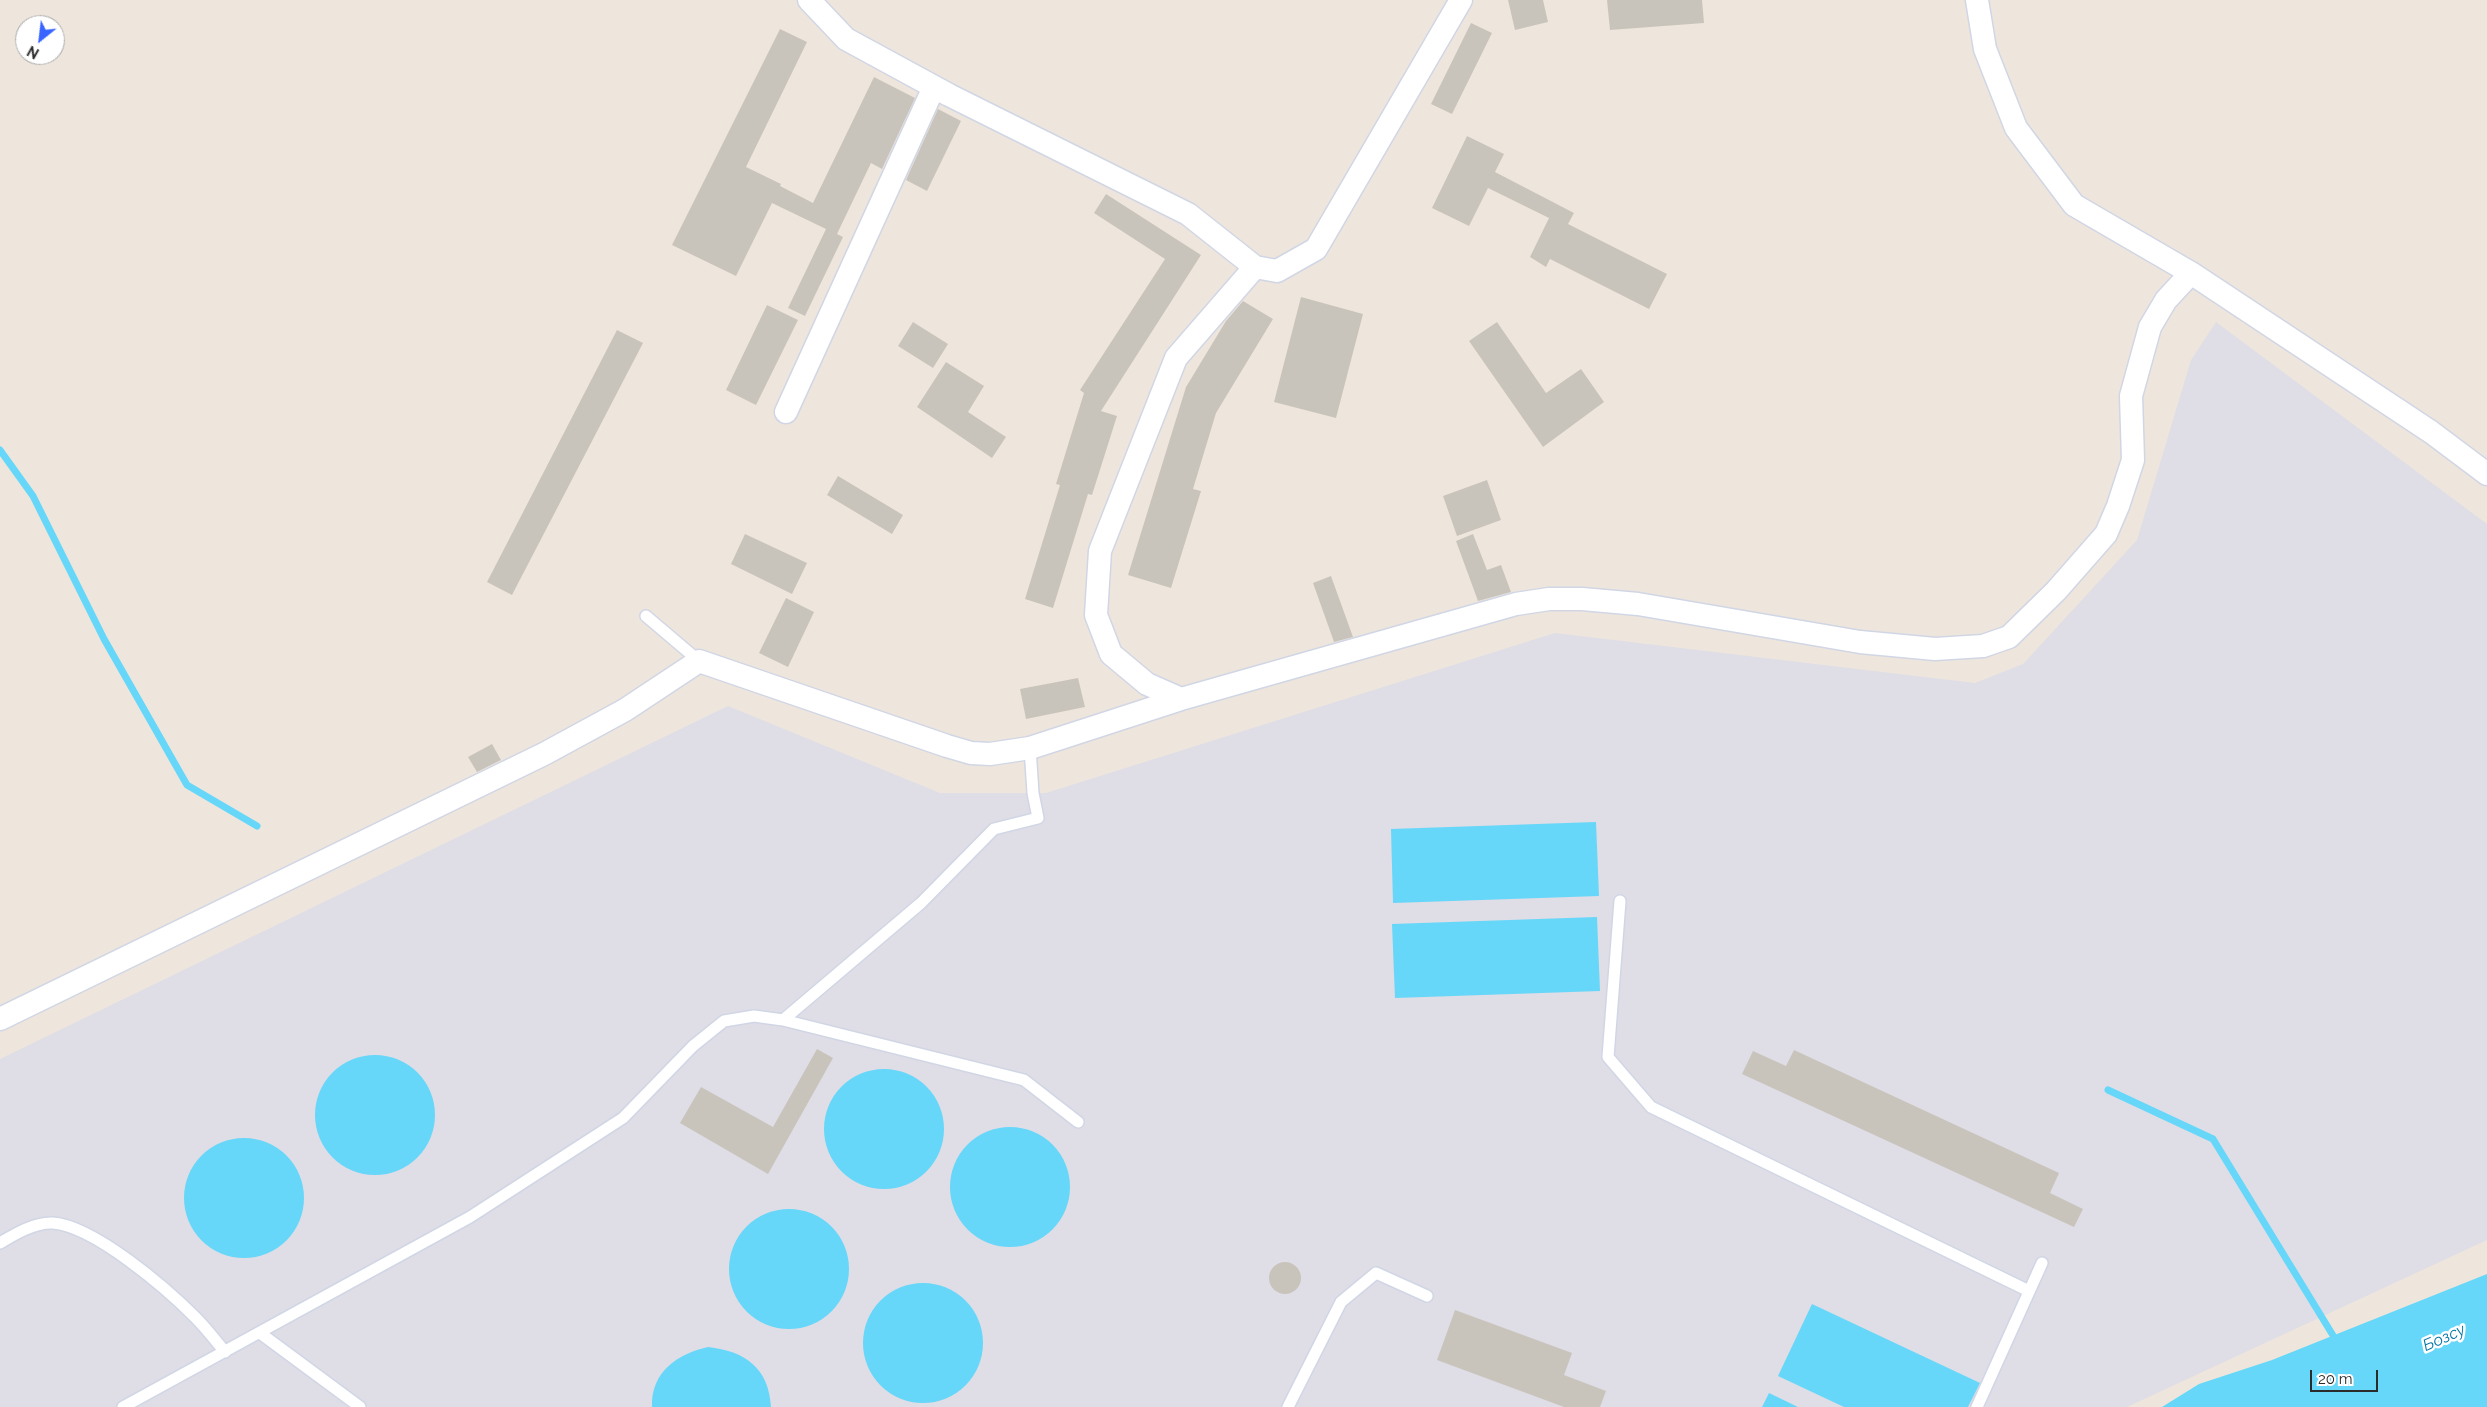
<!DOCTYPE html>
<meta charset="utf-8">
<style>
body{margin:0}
#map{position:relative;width:2487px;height:1407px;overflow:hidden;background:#eee6dc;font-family:Raleway,sans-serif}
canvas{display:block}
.north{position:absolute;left:15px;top:15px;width:50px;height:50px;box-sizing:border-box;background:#fff;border:1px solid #aaa;border-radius:50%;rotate:209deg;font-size:14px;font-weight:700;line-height:20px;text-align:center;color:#2b2b2b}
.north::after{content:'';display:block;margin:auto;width:18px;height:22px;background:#3864ff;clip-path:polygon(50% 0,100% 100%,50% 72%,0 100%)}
.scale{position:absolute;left:2310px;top:1370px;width:68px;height:22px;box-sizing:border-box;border:2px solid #2b2b2b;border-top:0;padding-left:6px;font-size:15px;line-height:18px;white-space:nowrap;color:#2b2b2b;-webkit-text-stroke:4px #fff;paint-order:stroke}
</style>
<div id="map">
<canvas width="2487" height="1407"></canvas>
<div class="north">N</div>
<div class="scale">20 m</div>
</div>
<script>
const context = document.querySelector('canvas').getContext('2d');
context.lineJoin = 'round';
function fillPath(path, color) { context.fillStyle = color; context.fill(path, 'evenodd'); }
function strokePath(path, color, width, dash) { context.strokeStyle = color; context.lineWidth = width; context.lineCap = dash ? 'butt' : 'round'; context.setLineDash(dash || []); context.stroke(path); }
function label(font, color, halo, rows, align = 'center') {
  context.font = font + ' Raleway,sans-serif'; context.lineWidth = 5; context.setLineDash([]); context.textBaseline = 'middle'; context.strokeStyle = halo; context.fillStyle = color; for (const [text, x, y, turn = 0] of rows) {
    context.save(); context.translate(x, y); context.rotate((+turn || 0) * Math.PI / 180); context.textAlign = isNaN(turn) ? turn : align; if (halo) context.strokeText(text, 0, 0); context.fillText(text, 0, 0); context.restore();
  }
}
const industrial = new Path2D(`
 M2216,322L2487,524V1240L2127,1407H0V1059L728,706L940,793H1046L1555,633L1975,683L2023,664L2137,540L2191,360Z`);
const water = new Path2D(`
 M1596,822L1599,896L1393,903L1391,829Z
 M1597,917L1600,991L1395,998L1392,924Z
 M315 1115a60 60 0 1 1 120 0a60 60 0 1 1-120 0Z
 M824 1129a60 60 0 1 1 120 0a60 60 0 1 1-120 0Z
 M950 1187a60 60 0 1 1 120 0a60 60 0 1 1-120 0Z
 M184 1198a60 60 0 1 1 120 0a60 60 0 1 1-120 0Z
 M729 1269a60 60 0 1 1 120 0a60 60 0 1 1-120 0Z
 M2487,1274V1407H2162L2199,1384L2272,1360Z
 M863 1343a60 60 0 1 1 120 0a60 60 0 1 1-120 0Z
 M1812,1304L1980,1383L1968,1407H1844L1778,1376Z
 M708,1347C745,1351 769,1368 771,1407H652C651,1371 678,1354 708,1347Z
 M1769,1393L1798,1407H1762Z`);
const stream = new Path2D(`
 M0,450L33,496L104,639L187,785L257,826
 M2108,1090L2213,1139L2337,1342`);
const building = new Path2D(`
 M1508,0H1543L1548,22L1515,30Z
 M1607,0H1702L1704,23L1610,30Z
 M1471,23L1492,33L1452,114L1431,104Z
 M780,29L807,42L746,167L781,184L780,186L813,203L874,77L915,98L882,169L871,163L837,234L843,237L805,316L788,308L826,229L772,203L736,276L672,245Z
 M938,109L961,121L927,191L906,180Z
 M1467,136L1504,154L1495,172L1574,213L1568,224L1667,274L1649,309L1550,259L1546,267L1530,257L1549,218L1488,188L1469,226L1432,208Z
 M1106,194L1201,255L1101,411L1117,416L1092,495L1088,494L1053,608L1025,599L1060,485L1056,484L1084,393L1080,390L1165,259L1094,213Z
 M1301,297L1363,314L1336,418L1274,402Z
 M1243,301L1273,319L1216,413L1193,489L1201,491L1171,588L1128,575L1186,387L1226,321Z
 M767,305L798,320L756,405L726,390Z
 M913,322L948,344L933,368L898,346Z
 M1497,322L1546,393L1581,369L1604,402L1543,447L1469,341Z
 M617,330L643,343L512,595L487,582Z
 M946,362L984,386L968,412L1006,437L992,458L917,407Z
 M838,476L903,515L892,534L827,495Z
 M1487,480L1501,520L1457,536L1443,496Z
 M745,534L807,563L792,594L731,564Z
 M1473,534L1487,570L1501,565L1511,592L1478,601L1456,541Z
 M1331,576L1353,637L1334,642L1313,583Z
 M786,598L814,612L788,667L759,653Z
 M1078,678L1085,707L1026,719L1020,689Z
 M492,744L501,760L477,772L468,757Z
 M817,1049L833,1058L768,1174L680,1123L701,1087L773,1127Z
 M1794,1050L2059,1173L2050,1193L2083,1209L2074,1227L1742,1074L1753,1051L1786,1066Z
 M1269 1278a16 16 0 1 1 32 0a16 16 0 1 1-32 0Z
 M1455,1310L1572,1353L1564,1375L1606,1391L1600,1407H1564L1437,1360Z`);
const service = new Path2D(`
 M646,616L699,661
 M1620,901L1608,1057L1651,1107L2029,1291
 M783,1020L921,903L994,829L1038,818L1033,793L1030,748
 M0,1243C15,1234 35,1222 53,1223C94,1226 166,1288 195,1317C206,1328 216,1341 225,1352
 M260,1333L360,1407
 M123,1407L470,1217L623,1118L693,1046L724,1021L754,1016L783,1020L1024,1080L1078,1122
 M1288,1407L1341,1302L1376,1273L1427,1296
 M1977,1407L2042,1263`);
const minor = new Path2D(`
 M809,0L846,39L949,95L1188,214L1255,267L1277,271L1316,249L1461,0
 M1977,0L1985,49L2016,128L2074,205L2191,273L2431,432L2487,474
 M786,412L934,87
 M1181,699L1147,684L1111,654L1096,615L1100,551L1176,358L1255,267
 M0,1019L544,754L625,710L699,661L947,746L971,753L990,754L1030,748L1181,699L1516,604L1549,599H1582L1638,604L1860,642L1935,649L1983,646L2009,637L2056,591L2106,534L2118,506L2133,460L2131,396L2150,327L2166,300L2191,273`);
const waterNames = [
 ["Бозсу",2444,1338,-24]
];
fillPath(industrial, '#dfdde6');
fillPath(water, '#66d7f9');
strokePath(stream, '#66d7f9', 7);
fillPath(building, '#c9c4bb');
strokePath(service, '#d1d6e5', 14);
strokePath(minor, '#d1d6e5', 25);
strokePath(service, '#fff', 11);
strokePath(minor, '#fff', 22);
label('italic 16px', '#0275a8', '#fff', waterNames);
</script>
